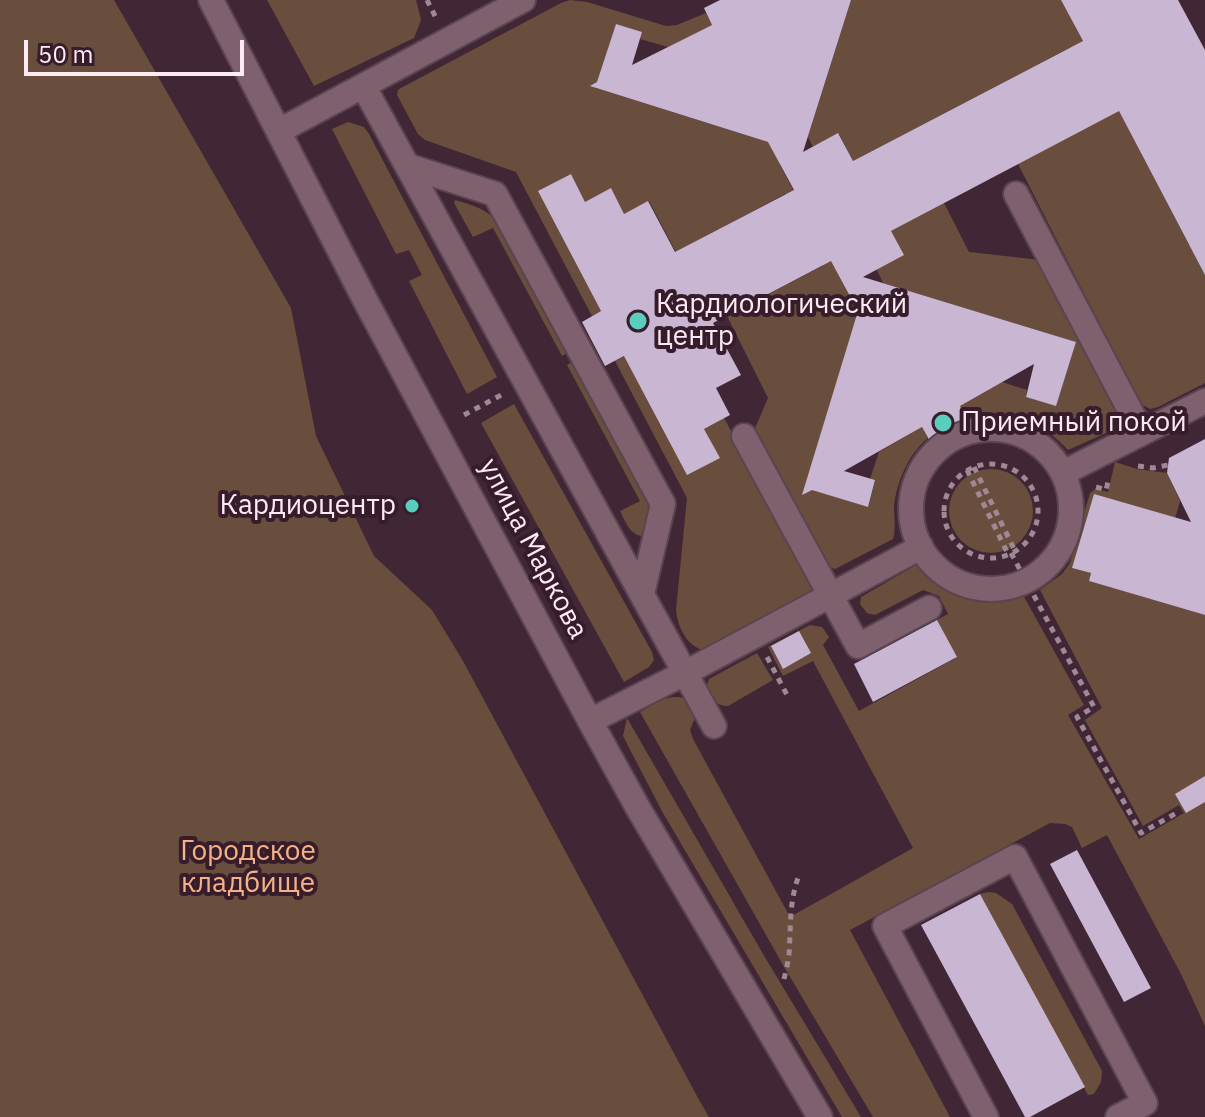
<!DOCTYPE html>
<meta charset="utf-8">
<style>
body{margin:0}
#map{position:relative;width:1205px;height:1117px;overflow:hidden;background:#412735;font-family:"IBM Plex Sans",sans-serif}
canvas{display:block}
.scale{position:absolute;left:24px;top:40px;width:220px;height:36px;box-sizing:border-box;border:4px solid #fdebf4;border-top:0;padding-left:10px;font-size:24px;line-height:28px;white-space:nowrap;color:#fdebf4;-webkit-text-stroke:6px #371d2b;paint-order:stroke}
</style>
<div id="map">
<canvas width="1205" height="1117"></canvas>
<div class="scale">50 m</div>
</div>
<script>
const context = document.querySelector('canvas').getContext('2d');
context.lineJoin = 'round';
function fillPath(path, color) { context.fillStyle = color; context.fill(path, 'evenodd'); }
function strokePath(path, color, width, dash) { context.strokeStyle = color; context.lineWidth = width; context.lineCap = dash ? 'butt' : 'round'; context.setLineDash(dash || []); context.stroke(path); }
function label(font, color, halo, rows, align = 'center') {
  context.font = font + ' "IBM Plex Sans",sans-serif'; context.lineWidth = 8; context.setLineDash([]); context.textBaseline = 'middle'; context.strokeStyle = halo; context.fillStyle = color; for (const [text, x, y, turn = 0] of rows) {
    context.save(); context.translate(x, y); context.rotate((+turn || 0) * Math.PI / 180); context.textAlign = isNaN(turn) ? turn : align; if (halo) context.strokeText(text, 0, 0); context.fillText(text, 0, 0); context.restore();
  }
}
const green = new Path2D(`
 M0,0H114L291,308L316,436L374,556L432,610L463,661L698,1098L709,1117H0Z
 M267,0H416L421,20L414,38L314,86Z
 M570,0L587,2L666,26L677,25L706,13L712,25L668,47L640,39L641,32L616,24L596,88L790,149L780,165L799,201L785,194L689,245L681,262L649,201L624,214L611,189L585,202L571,174L539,191L601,311L592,316L516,172L425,140L418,134L397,95L398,90L401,88L561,3Z
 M851,0H1061L1086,47L1069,48L853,161L839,134L813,147L808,137Z
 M1116,105L1189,245L1205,238V383L1158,407L1150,409L1143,405L1137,397L1018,164Z
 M348,122L364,127L369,134L497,377L467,394L409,281L422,275L409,250L396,254L332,129Z
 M455,200C474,205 488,210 501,225L569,352L562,356L493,228L473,237L454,203Z
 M944,203L969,252L1040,260L1122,417L1117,428L1068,450C1050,429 1019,414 990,413C982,413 973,416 965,418L959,406L1002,382L1027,390L1026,397L1056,405L1076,342L883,283L877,270L891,231Z
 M826,252L865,290L805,487L868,507L875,481L870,479L879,452L922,427L928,438C909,453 896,483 894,507C894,518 896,530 893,539L835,569L826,566L753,433L768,398L727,316L822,266Z
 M625,356L719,458L704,429L724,418L813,581L814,589L811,595L706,651C687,647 678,628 676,610L687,498L615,361Z
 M575,360L652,504L646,530L642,536C630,535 625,521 620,511L640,501L567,365Z
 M514,404L652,652L654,660L649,667L624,682L481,423Z
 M1115,462L1137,469L1167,473L1180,501L1174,522L1072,568L1091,573L1089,581L1205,615V1026L1182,976L1107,835L1082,848L1072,827L1065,824L1050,823L850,930L950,1117H873L783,965L640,712C658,702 671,691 692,701L696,715L690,730L693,739L790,917L913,848L813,661L783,676L768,647L810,625L822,627L829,637L823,645L859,711L956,658L937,620L948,614L939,596L923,590L875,615L867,613L860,604L861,597L918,564C951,591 980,603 1023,595L1084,705L1068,715L1139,839L1184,813L1179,805L1143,826L1085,720L1102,708L1040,590L1062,574L1070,563L1090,493L1096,489L1108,492Z
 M949 511a42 42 0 1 1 84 0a42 42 0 1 1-84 0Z
 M757,653L773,680L728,706C715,706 711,698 706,688L709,679Z
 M627,718L763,954L861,1117H842L663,813L623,736Z
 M989,892L996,893L1012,904L1102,1071L1101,1082L1094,1094L1088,1095L980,894Z`);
const building = new Path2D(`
 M720,0H851L803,152L838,133L853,161L1083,41L1061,0H1178L1205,50V275L1119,111L891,231L904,255L863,277L1076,342L1056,406L1026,397L1034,364L960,406L968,423L931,443L922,427L844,471L875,480L868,507L812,490L802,495L858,311L831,261L713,323L741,375L716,388L730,415L704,429L720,458L687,475L624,356L605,366L582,322L601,311L538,191L571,174L585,202L611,188L624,214L648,201L675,252L794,190L768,142L590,86L597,82L616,24L642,32L632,65L712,25L704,8Z
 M1205,439V615L1089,581L1091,573L1072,568L1094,494L1191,522L1167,473L1169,458Z
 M937,620L957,657L873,702L854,664Z
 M799,631L811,653L783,669L771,646Z
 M1205,776V802L1186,813L1175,794Z
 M1077,850L1151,988L1124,1002L1050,864Z
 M980,894L1085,1087L1030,1117H1025L921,925Z`);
const path = new Path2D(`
 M427,0L436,18
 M464,415L505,393
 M944 511a47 47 0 1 1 94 0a47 47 0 1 1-94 0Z
 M1138,466L1153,468L1168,465
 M974,467L1015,551
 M967,470L1008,554
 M1096,487L1106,490L1109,478
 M1011,553L1094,707L1077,717L1141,833L1180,811
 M767,657L787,695
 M784,979C786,971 788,962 789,954C791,928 789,903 798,878`);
const minor = new Path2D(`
 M211,0L363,296L590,721L638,808L820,1117
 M364,87L714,726
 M279,131L523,0
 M408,166L495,194L663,504L642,594
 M1016,194L1142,433
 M911 509a80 80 0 1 1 160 0a80 80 0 1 1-160 0Z
 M744,436L858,646L929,608
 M1063,473L1205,401
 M590,721L685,673L921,547
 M986,1117L885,926L1015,857L1145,1103L1118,1117`);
const markers = [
 [638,321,10,"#5acebd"],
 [943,423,10,"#5acebd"],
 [412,506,8,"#5acebd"]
];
const poiNames = [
 ["Кардиологический",656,305],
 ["центр",656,337],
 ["Приемный покой",961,423],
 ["Кардиоцентр",396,506,"right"]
];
const streetNames = [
 ["улица Маркова",533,549,62]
];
const parkNames = [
 ["Городское",248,852],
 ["кладбище",248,884]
];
fillPath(green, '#6a4e3d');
fillPath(building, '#c9b6d2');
strokePath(minor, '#5a4450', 28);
strokePath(path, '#9f8995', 5, [6, 6]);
strokePath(minor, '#7e606f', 24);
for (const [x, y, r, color] of markers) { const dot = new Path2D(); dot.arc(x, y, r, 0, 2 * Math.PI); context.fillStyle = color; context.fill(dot); strokePath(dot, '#371d2b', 3); }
label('28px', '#fdebf4', '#371d2b', poiNames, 'left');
label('28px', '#fdebf4', '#371d2b', streetNames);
label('28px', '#f5b287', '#371d2b', parkNames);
</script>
